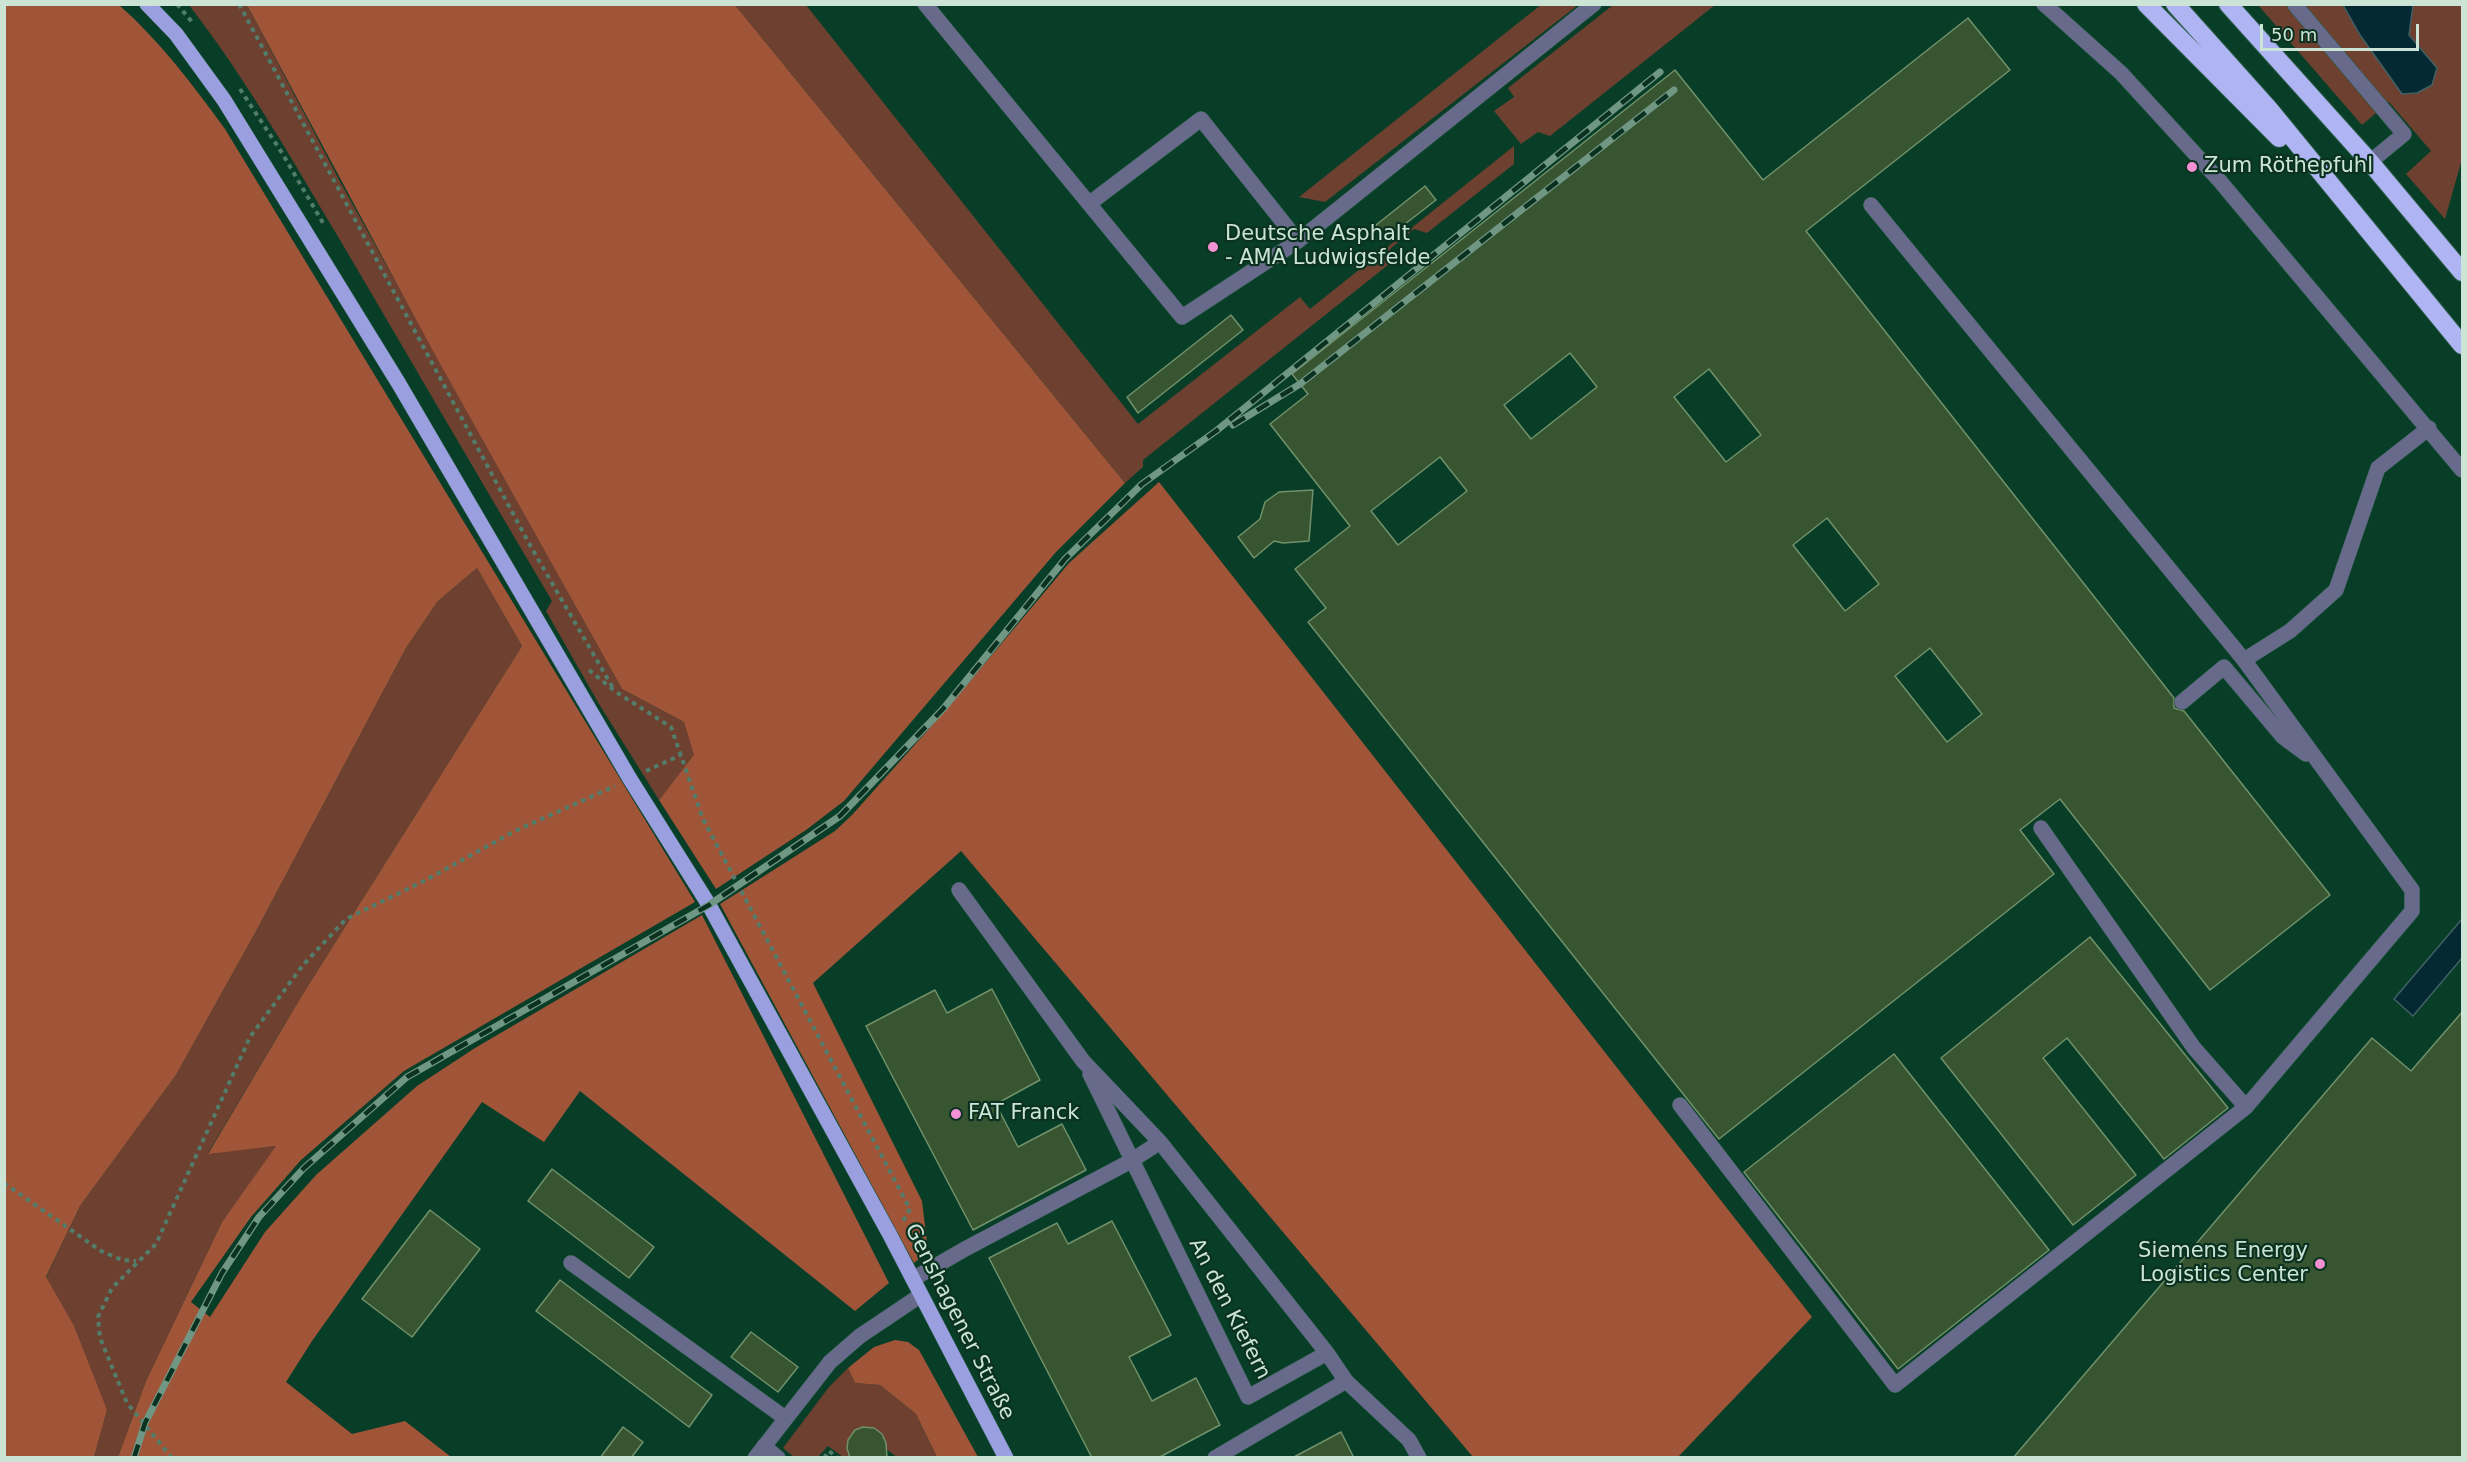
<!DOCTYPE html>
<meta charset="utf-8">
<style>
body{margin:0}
#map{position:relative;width:2467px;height:1462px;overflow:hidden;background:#083e28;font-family:"DejaVu Sans",sans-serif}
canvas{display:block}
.frame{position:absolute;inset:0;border:6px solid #cbe4d5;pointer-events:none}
.scale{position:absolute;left:2260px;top:24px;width:159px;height:27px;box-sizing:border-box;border:3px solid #cbe4d5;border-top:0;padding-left:8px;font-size:18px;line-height:21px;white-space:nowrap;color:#cbe4d5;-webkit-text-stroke:4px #0b3220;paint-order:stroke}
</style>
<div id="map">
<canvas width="2467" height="1462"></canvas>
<div class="frame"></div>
<div class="scale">50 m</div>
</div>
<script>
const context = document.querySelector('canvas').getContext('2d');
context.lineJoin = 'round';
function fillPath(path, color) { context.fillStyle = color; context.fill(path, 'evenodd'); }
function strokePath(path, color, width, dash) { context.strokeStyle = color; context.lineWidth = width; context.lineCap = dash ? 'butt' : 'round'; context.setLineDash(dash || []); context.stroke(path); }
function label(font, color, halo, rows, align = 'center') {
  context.font = font + ' "DejaVu Sans",sans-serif'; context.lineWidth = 4.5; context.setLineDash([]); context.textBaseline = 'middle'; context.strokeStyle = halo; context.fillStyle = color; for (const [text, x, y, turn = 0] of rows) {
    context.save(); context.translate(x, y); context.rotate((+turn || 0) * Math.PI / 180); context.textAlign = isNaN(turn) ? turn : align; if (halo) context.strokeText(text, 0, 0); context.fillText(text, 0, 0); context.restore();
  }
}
const green = new Path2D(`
 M1542,4L1578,5L1325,202L1299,197Z
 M189,5H247L343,187L622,689L684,722L695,755L659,800L599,704L546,611L552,601C482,483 413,364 343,245C294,163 247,80 189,5Z
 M735,5H806L1138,424L1300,297L1310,309L1514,146V164L1427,233L1414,229L1390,249L1393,261L1143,460V467L1125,483Z
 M1613,5H1715L1550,136L1538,132L1521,144L1494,111L1514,97L1508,88Z
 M2258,5H2343L2360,35L2403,94L2417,93L2409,35L2413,5H2462V159L2445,219L2406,174L2431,151L2389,102L2362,125Z
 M477,568L522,646L301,997L208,1153L277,1146L222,1222L146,1381L118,1457H94L107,1410L46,1278L80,1206L176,1075L254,935L406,648L438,601Z
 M848,1368L855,1383L880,1385L916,1414L937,1457H897L886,1449L882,1434C864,1417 840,1435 851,1457H843L828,1446L818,1457H794L783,1448L829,1387Z`);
const forest = new Path2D(`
 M5,4L119,5C160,41 193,85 225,129L695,902L404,1071L301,1160L251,1217L191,1302L210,1317L265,1232L316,1175L417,1086L475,1048L702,915L889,1283L855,1311L580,1091L544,1142L482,1102L312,1341L286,1382L352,1434L405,1421L451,1457H118L146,1381L222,1222L276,1146L208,1154L301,997L522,646L477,568L438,601L406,648L254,935L176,1075L80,1206L46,1277L74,1326L107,1410L94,1457H5Z
 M247,5H735L1125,483L1056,552L844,801L806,830L716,889L659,800L694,755L684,722L622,689L433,351Z
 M1159,482L1812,1317L1678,1457H1473L961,851L813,983L922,1201L928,1251L914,1263L720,904L835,831L852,815L944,712L1069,563Z
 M895,1340L908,1342L919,1350L978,1457H937L916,1414L880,1385L855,1383L848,1368L874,1347Z`);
const water = new Path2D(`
 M2343,5H2413L2409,35L2437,68L2432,85L2417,93L2402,94L2360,35Z
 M2462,919V958L2413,1016L2394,999Z`);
const building = new Path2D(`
 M1968,18L2010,70L1806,231L2174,698V708L2184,711L2330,895L2210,990L2060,799L2020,830L2054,874L1719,1139L1308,622L1326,608L1295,569L1350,526L1270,424L1308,394L1292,374L1675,70L1763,180ZM1570,353L1597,387L1531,439L1504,405ZM1709,369L1761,435L1726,462L1674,397ZM1440,457L1467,491L1398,545L1371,511ZM1827,518L1879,584L1845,611L1793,545ZM1930,648L1982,714L1947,742L1895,676Z
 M1425,186L1436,200L1387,238L1376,225Z
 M1231,315L1243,330L1138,413L1127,397Z
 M1313,490L1309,541L1283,543L1274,541L1254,558L1238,537L1260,519L1265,502L1279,492Z
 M2090,937L2228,1108L2164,1159L2067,1038L2043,1058L2136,1175L2073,1225L1941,1058Z
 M992,989L1040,1080L996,1104L1018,1147L1062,1124L1086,1170L973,1230L866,1026L935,990L947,1013Z
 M2463,1011V1458H2013L2372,1038L2411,1071Z
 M1894,1054L2049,1250L1898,1369L1744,1172Z
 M552,1169L654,1247L629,1278L528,1201Z
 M430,1210L480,1249L412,1337L362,1299Z
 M1112,1221L1171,1335L1129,1357L1152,1401L1196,1378L1220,1425L1158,1458H1092L989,1258L1057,1223L1068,1244Z
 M560,1280L712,1395L689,1427L536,1311Z
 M751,1332L798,1367L778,1392L731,1357Z
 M623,1427L643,1442L631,1458H600Z
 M863,1427L874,1428L882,1434L886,1443L887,1458H850L847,1448L848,1440L855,1430Z
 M1341,1432L1354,1458H1292Z`);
const path = new Path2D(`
 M177,4L192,22
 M239,4L531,547L613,688
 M240,89L282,153L323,223
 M589,670L616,692L671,727L703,819L910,1209L902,1223
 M646,771L681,755
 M4,1183L101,1251L122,1260L136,1261
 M172,1458L127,1403L100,1338L98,1317L112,1288L156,1244L250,1037L303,965L346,919L424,881L515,831L615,786
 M824,1458L829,1451L838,1458`);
const minor = new Path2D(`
 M925,4L1182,317L1298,241L1594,4
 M2044,4L2121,73L2219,180L2462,470
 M2295,5L2404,134L2370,162
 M1090,203L1201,119L1298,241
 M2244,660L2290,631L2336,590L2378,468L2429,428
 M2182,702L2224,667L2283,737L2306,754
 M2041,828L2194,1048L2246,1107
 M959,890L1083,1061L1160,1142L1327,1353L1346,1381L1409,1440L1419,1458
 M1090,1074L1248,1397L1327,1353
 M1680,1105L1895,1385L2246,1107L2412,911V890L2244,660L1871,205
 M571,1263L785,1418
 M913,1279L965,1249L1131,1161L1160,1142
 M764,1446L778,1458
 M755,1458L830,1362L860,1336L921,1295
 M1215,1458L1346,1381`);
const major = new Path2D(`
 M147,4L176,34L224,100L399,384L630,779L709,905L890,1235L1006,1458`);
const highway = new Path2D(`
 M2146,4L2279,138
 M2175,4L2269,109L2462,345
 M2228,4L2370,162L2462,272`);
const rail = new Path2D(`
 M1233,425L1300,384L1674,90
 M134,1458L145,1423L222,1273L259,1217L304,1168L407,1077L709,905L840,816L943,709L1065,559L1142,484L1216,431L1660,72`);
const markers = [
 [2192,167,6,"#f491d4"],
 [1213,247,6,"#f491d4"],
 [956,1114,6,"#f491d4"],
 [2320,1264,6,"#f491d4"]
];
const poiNames = [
 ["Zum Röthepfuhl",2204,167],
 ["Deutsche Asphalt",1225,235],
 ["- AMA Ludwigsfelde",1225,259],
 ["FAT Franck",968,1114],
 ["Siemens Energy",2308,1252,"right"],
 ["Logistics Center",2308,1276,"right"]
];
const streetNames = [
 ["An den Kiefern",1229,1309,63],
 ["Genshagener Straße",959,1322,63]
];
fillPath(green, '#6d4030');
fillPath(forest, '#a05438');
fillPath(water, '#042933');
strokePath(water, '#406164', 1.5);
fillPath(building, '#375531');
strokePath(building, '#71916a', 1.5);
strokePath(minor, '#2b5c47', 16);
strokePath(major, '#2b5c47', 16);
strokePath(highway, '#2b5c47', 20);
strokePath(path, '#527d6a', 4, [4.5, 4.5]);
strokePath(minor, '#676a8a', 15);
strokePath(major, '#999fdf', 15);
strokePath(highway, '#afb5f3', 18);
strokePath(rail, '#709684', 7);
strokePath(rail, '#0b3220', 4.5, [14]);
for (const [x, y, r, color] of markers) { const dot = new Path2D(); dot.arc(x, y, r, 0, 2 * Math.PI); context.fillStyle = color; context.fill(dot); strokePath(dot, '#0b3220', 2); }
label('21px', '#cbe4d5', '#0b3220', poiNames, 'left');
label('21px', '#cbe4d5', '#0b3220', streetNames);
</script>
